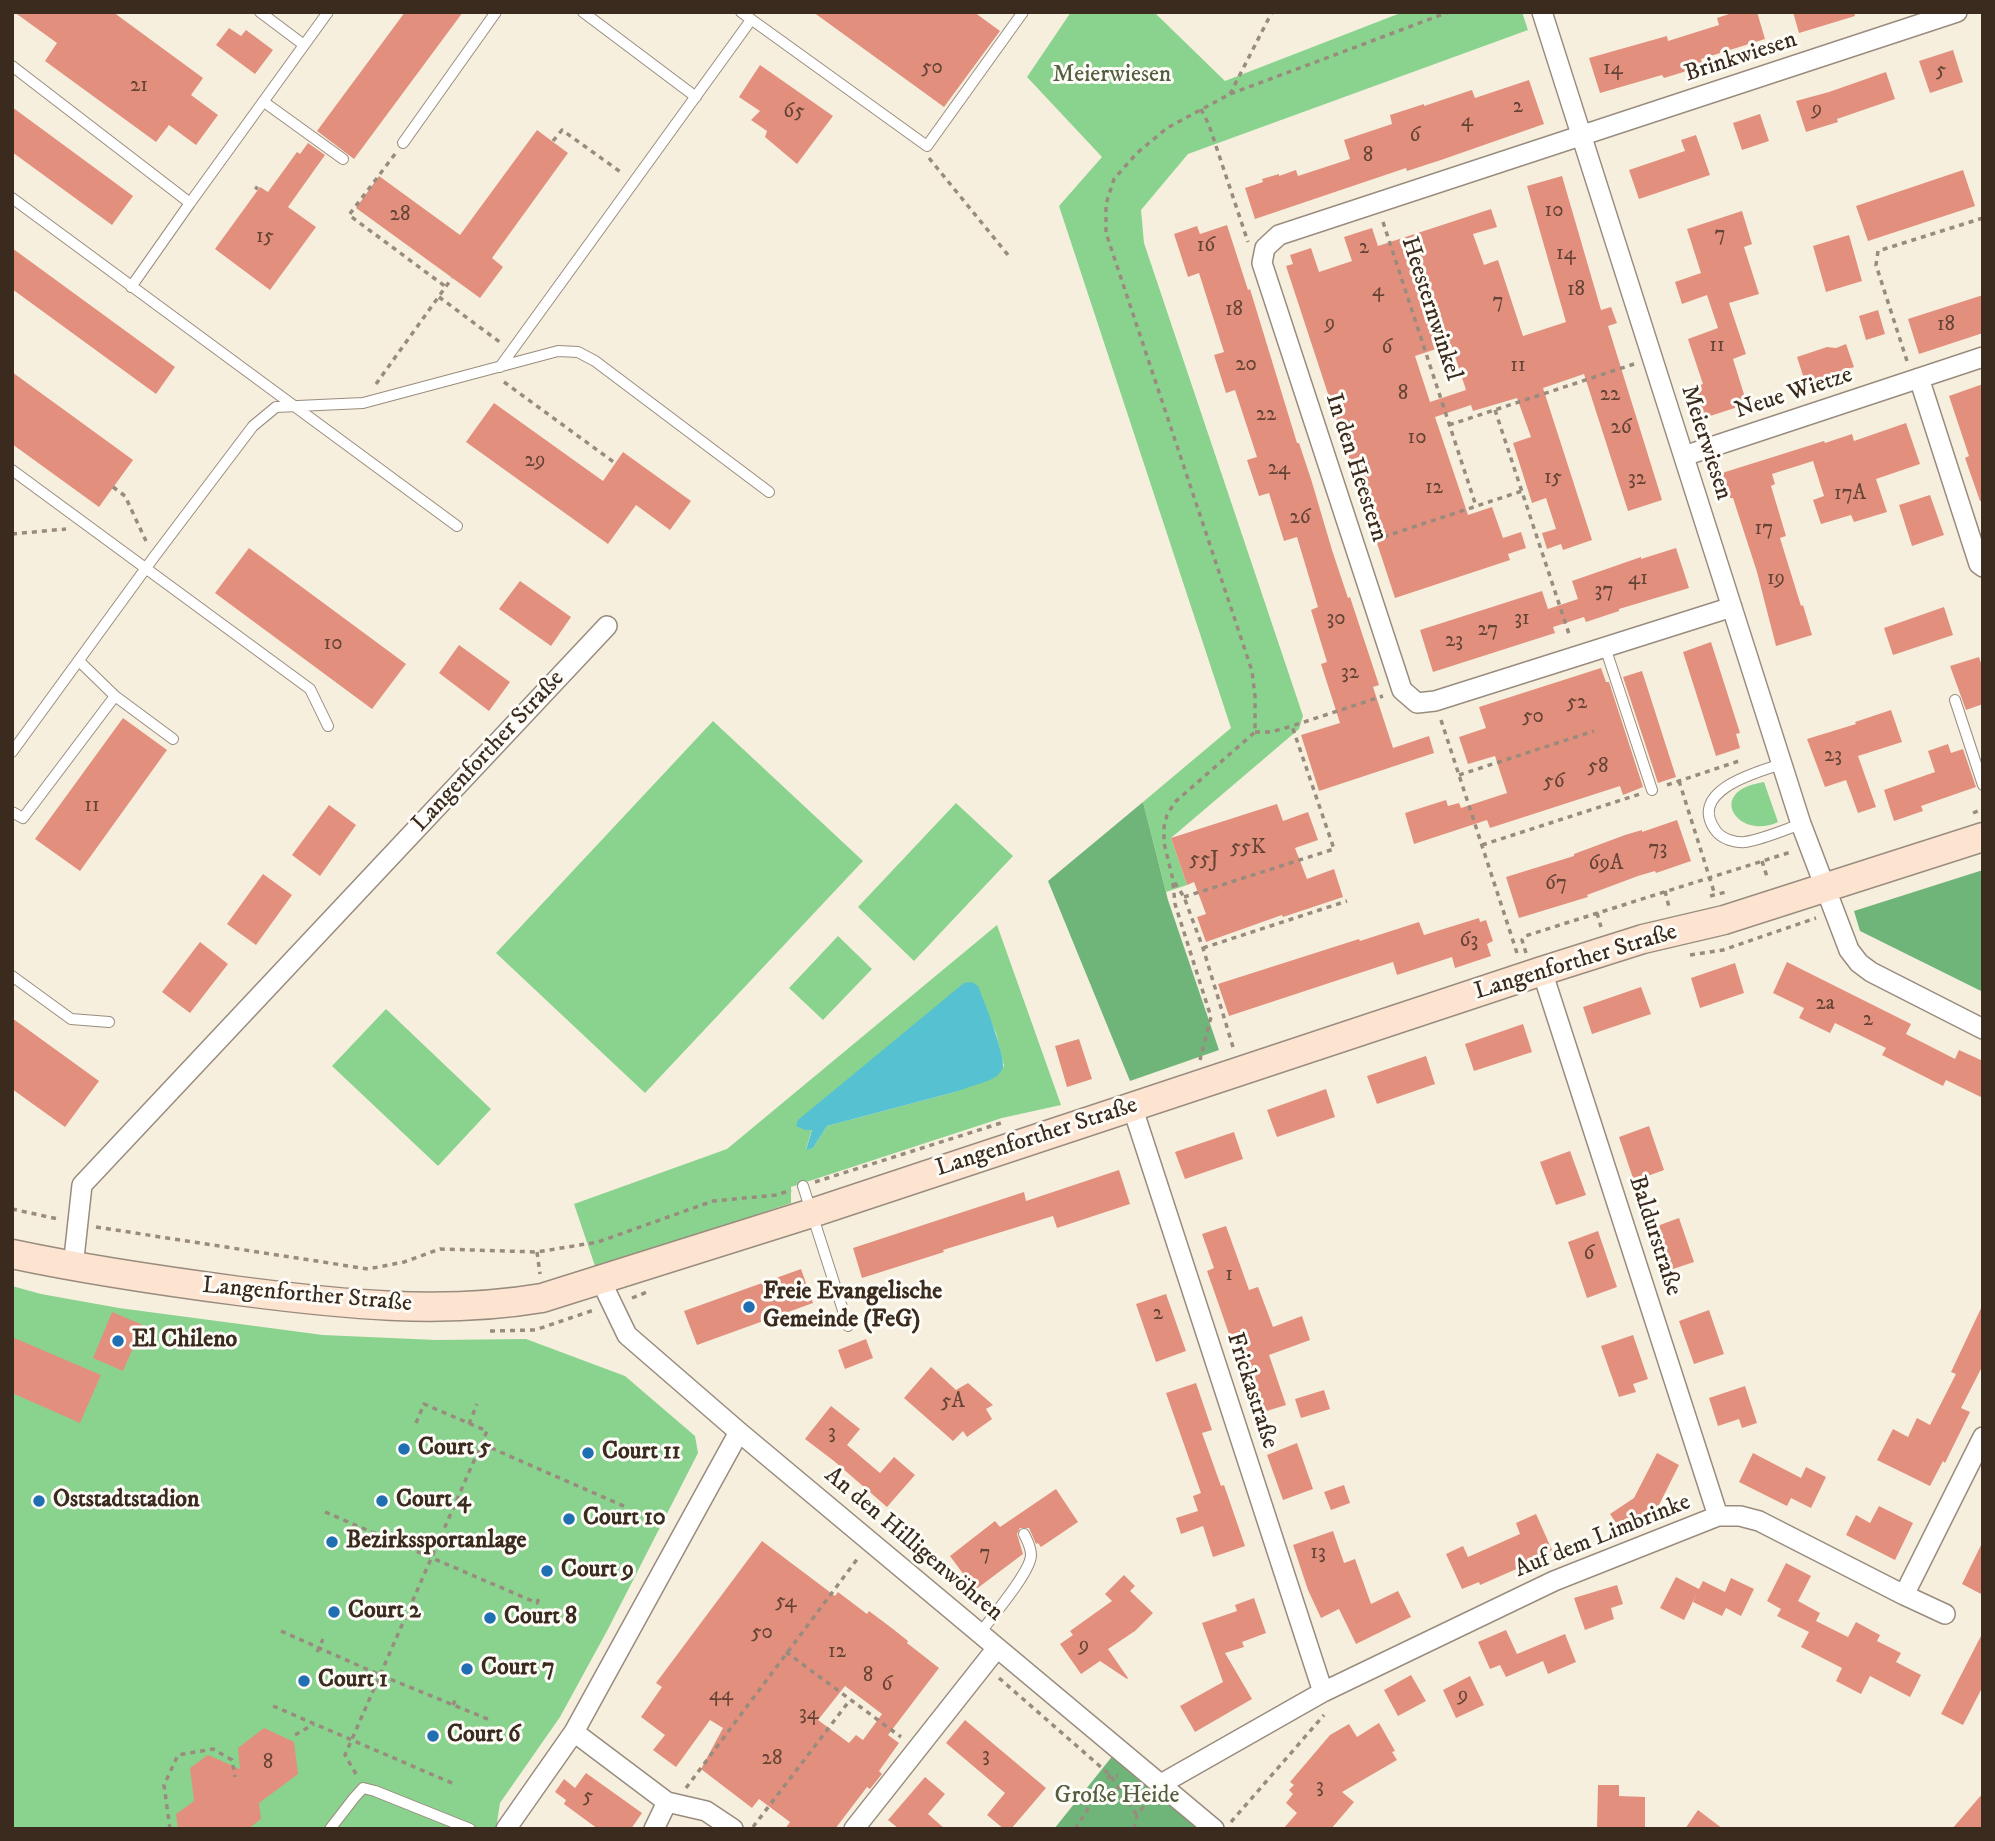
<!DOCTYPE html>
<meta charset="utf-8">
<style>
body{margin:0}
#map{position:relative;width:1995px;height:1841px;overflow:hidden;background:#f7efde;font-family:"IM FELL DW Pica",serif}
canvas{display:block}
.frame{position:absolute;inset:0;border:14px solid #3b2a1e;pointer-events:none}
</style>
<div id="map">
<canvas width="1995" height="1841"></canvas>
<div class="frame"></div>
</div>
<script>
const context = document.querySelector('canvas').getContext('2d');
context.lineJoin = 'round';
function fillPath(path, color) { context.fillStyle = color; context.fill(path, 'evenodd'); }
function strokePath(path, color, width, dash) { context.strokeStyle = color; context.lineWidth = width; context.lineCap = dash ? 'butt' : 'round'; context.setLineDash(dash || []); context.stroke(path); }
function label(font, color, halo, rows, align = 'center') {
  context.font = font + ' "IM FELL DW Pica",serif'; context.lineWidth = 6; context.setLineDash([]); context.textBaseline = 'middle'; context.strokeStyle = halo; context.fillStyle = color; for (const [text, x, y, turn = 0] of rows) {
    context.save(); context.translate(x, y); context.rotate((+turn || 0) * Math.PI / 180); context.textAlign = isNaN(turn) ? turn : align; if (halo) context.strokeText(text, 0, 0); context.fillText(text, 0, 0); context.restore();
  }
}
const green = new Path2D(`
 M1071,12H1154L1225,81L1403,12H1522L1528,30L1188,154L1141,210L1144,243L1303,716L1299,729L1171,838L1187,885L1166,892L1143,802L1231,728L1059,206L1102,157L1027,77Z
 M713,721L863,861L645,1093L496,953Z
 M1764,782L1778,822C1743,839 1711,801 1748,786C1753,784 1759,783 1764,782Z
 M956,803L1013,856L914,961L858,907Z
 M997,925L1061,1105L1002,1118L791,1187V1203L596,1269L574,1204L727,1149ZM981,994L990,1020L996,1033L1004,1066L986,1081L974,1083L955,1092L827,1126L813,1148L806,1149L812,1129Z
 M838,936L872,969L823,1020L789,988Z
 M386,1009L491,1109L438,1166L332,1066Z
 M12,1286L41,1294L119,1308L323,1335L436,1340L526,1339L625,1376L695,1436L698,1453L607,1631L560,1717L500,1803L496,1829H12Z`);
const forest = new Path2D(`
 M1143,802L1168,900L1219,1050L1130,1081L1048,881Z
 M1983,870V992L1860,931L1854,911Z
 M1114,1754L1201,1829H1054Z`);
const water = new Path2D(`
 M972,982L978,986C984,1000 1005,1055 1003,1067C1002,1070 999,1074 997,1076C987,1083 967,1087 955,1092L827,1126L813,1148L806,1150L812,1130H805L796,1126L798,1120L964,983Z`);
const building = new Path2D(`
 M14,12H113L203,78L191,95L218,115L196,145L169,125L156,142L45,61L57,43Z
 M405,12H463L354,159L317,131Z
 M813,12H974L1000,31L944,107Z
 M1735,12H1757L1765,39L1701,59L1703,66L1664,78L1662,75L1600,93L1589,58L1667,36L1668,41L1719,25L1717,18Z
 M1793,12H1854L1855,16L1799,33Z
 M229,28L241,36L246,30L273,50L255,74L216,45Z
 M1953,50L1963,82L1930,93L1919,61Z
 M760,65L833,116L797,164L765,137L767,131L751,120L760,111L739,97Z
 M1886,72L1895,99L1837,119L1838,122L1806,132L1796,101L1829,92Z
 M1529,80L1544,124L1441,160L1407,171L1406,168L1255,219L1245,188L1263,182L1262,179L1279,174V176L1296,170L1298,176L1350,159L1344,140L1392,124L1390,115L1424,104V106L1472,90L1475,98Z
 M12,107L133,196L112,225L12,152Z
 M1760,114L1769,141L1742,150L1733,123Z
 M537,130L568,153L492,258L503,267L480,298L356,208L379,176L460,235Z
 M1696,135L1710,175L1639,199L1629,170L1685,151L1681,140Z
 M308,143L325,155L288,207L316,227L270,290L215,249L260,187L268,192L297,152L300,154Z
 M1963,170L1975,206L1868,241L1856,206Z
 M1562,176L1601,310L1611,307L1617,323L1608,326L1662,500L1628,511L1584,374L1543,388L1592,540L1563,550L1561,544L1547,549L1542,533L1556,529L1546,498L1532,503L1513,443L1531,437L1517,398L1473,411L1471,405L1435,417L1468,515L1492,507L1503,538L1521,532L1526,548L1508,554L1510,560L1395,598L1286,266L1293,264L1290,255L1311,248L1319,272L1352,261L1344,237L1372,228L1378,246L1491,209L1497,227L1473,234L1484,265L1498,260L1523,336L1566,322L1527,186ZM1451,344L1466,390L1430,402L1415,356Z
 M1742,211L1752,244L1744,247L1759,294L1729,303L1746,354L1733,359L1747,404L1704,418L1694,387L1703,384L1688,339L1718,328L1707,295L1682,304L1675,282L1701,273L1687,229Z
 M1227,225L1248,290L1250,289L1297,443H1299L1311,479L1332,550L1348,598L1350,597L1379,685L1373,687L1393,748L1429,736L1434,753L1319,791L1301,735L1340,723L1321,664L1327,662L1311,610L1318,607L1297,537L1284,541L1269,493L1259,496L1247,460L1257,457L1235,390L1226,393L1214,355L1224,352L1199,273L1188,277L1174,234L1197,226L1200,234Z
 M1849,235L1862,281L1826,292L1813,246Z
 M12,248L175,367L156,394L12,289Z
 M1983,295V333L1919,354L1908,319Z
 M1878,310L1885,334L1866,340L1859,316Z
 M1846,344L1854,367L1806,385L1797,357L1827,347L1836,348Z
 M12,372L133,460L99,507L12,444Z
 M1983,384V501H1980L1965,458L1969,456L1949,396Z
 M494,403L603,481L623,452L691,501L670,530L636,505L608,544L466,442Z
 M1906,423L1920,464L1876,479L1887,512L1854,522L1851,515L1821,524L1813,500L1824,496L1813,461L1772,474L1775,484L1771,486L1786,536L1780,538L1801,606L1803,605L1812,635L1776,646L1757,572L1733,498H1730L1722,473L1824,441L1825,443L1852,434L1854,441Z
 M1930,495L1944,535L1912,546L1899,505Z
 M249,548L406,664L372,709L215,593Z
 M1676,548L1689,588L1619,609V611L1586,622L1584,617L1553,627L1555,633L1433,672L1420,630L1542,591L1548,609L1578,599L1572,581L1641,557V559Z
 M520,581L571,617L551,646L499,609Z
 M1944,607L1953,635L1893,655L1884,628Z
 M1711,642L1740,733L1736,734L1740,748L1716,756L1683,652Z
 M459,645L510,682L489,711L439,673Z
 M1979,657L1983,669V704L1966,710L1950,666Z
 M1601,668L1606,682H1609L1643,787L1623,795L1620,786L1490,828L1487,820L1414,844L1405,813L1446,800L1448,806L1459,803L1461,808L1507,793L1495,756L1468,764L1459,737L1486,728L1479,707Z
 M1642,671L1676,777L1658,783L1623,677Z
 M1891,710L1902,742L1858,756L1876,807L1858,813L1846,780L1825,787L1807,739L1856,724L1855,722Z
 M123,718L167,750L80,871L35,839Z
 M1948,744L1951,753L1963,749L1976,787L1921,806L1923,811L1894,821L1884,790L1935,772L1928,751Z
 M1277,804L1283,821L1308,812L1318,840L1295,848L1307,879L1334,869L1343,897L1283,917L1282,915L1206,942L1197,917L1206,914L1194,882L1187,885L1171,838Z
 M329,805L356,825L320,876L292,855Z
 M1677,820L1691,861L1656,873L1655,871L1638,876L1587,895L1588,897L1519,918L1506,877L1574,856V854L1625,835L1642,830V832Z
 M263,874L292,895L256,945L227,924Z
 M1479,918L1480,922L1486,920L1493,941L1487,944L1491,956L1455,968L1452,957L1397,975L1393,962L1229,1016L1218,984L1359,939L1360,941L1419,922L1424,935Z
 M200,942L228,964L190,1013L162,992Z
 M1787,962L1911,1024L1906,1034L1955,1059L1959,1050L1983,1061V1098L1946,1080L1943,1086L1882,1055L1886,1048L1835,1023L1830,1033L1799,1018L1804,1008L1773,993Z
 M1735,963L1744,993L1700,1008L1691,978Z
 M1641,987L1651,1014L1592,1034L1583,1007Z
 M12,1018L99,1081L65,1127L12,1089Z
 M1523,1024L1532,1052L1474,1071L1465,1044Z
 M1079,1039L1092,1079L1067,1087L1055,1046Z
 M1426,1056L1435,1084L1377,1104L1367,1076Z
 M1326,1089L1335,1117L1277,1137L1267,1110Z
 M1649,1126L1664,1170L1634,1181L1619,1137Z
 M1234,1132L1243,1159L1185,1179L1175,1152Z
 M1570,1151L1586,1195L1556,1205L1540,1162Z
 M1119,1170L1130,1204L1057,1228L1053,1216L943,1250L944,1252L862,1278L853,1248L1024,1192L1026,1201Z
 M1679,1218L1694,1262L1664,1272L1649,1229Z
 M1226,1226L1249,1290L1258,1287L1273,1327L1302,1316L1310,1340L1269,1355L1286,1405L1257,1414L1207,1271L1214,1268L1202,1234Z
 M1598,1231L1617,1287L1587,1298L1568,1242Z
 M801,1269L813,1303L697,1345L684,1311Z
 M1166,1294L1186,1351L1156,1362L1136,1304Z
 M1983,1304V1365L1961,1408L1970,1412L1945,1463L1943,1461L1930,1486L1877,1460L1893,1429L1908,1437L1917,1418L1930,1425L1956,1374L1951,1372Z
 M1709,1310L1724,1354L1694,1364L1679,1321Z
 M112,1312L143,1325L123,1371L93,1358Z
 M1633,1335L1648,1379L1633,1384L1636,1392L1619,1397L1601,1346Z
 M12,1337L101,1375L80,1423L12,1393Z
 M866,1339L873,1358L845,1369L838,1350Z
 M931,1367L956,1390L968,1383L993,1405L986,1409L992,1419L967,1437L963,1431L953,1441L904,1398Z
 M1196,1383L1212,1430L1202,1433L1221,1486L1224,1485L1245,1546L1213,1557L1203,1526L1181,1534L1176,1518L1198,1511L1193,1496L1201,1493L1166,1393Z
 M1745,1386L1757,1423L1742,1428L1739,1419L1718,1426L1709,1398Z
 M1324,1390L1330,1409L1301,1418L1295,1399Z
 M831,1406L860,1429L847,1445L880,1473L894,1457L915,1475L887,1507L834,1461L805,1439Z
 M1297,1443L1313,1489L1283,1500L1267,1455Z
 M1657,1453L1679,1465L1653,1517L1646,1514L1642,1522L1637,1519L1621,1530L1610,1514L1634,1498Z
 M1753,1453L1801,1478L1806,1467L1826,1477L1811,1508L1791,1498L1787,1506L1739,1482Z
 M1344,1485L1350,1503L1331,1510L1324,1492Z
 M1056,1489L1078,1522L1041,1547L1038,1543L1036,1544L1029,1528H1020L1017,1534L1023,1554L975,1590L950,1556L995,1521L1000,1527Z
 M1879,1506L1913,1523L1895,1560L1846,1535L1856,1515L1870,1523Z
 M1536,1514L1552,1550L1536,1557L1537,1560L1480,1585L1479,1582L1462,1589L1446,1554L1463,1546L1468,1557L1520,1534L1516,1523Z
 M1333,1531L1344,1563L1355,1559L1371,1604L1398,1591L1411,1617L1356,1644L1339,1609L1321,1618L1308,1590L1293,1545Z
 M762,1541L835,1596L838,1592L867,1614L869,1611L893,1629L908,1641L907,1643L939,1668L888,1735L899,1743L879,1771L882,1774L870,1789L867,1787L835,1829H785L790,1822L759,1799L752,1808L701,1769L723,1728L710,1720L676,1767L653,1750L665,1735L641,1717L662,1687L656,1683ZM845,1686L882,1714L863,1740L856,1735L849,1743L818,1720Z
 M1983,1541V1595L1962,1584Z
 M1786,1563L1811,1576L1798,1601L1820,1613L1816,1621L1848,1637L1856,1622L1880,1635L1877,1641L1901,1653L1896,1662L1921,1675L1910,1697L1870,1676L1861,1694L1836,1681L1842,1668L1801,1647L1809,1632L1777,1616L1781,1609L1767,1601Z
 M1124,1575L1135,1586L1130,1591L1153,1613L1135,1631L1108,1649L1128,1678L1127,1679L1100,1661L1081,1674L1060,1644L1073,1635L1070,1631L1112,1601L1105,1594Z
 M1676,1577L1699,1589L1703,1581L1725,1592L1731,1578L1754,1589L1741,1616L1726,1608L1722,1616L1693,1602L1697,1593L1684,1620L1660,1608Z
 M1617,1585L1623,1604L1611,1608L1614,1619L1585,1630L1574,1598Z
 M1254,1598L1266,1633L1242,1642L1244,1647L1225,1653L1252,1699L1195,1732L1180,1706L1223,1682L1202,1623L1237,1611L1235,1605Z
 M1506,1630L1517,1654L1565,1634L1576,1662L1548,1674L1543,1661L1506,1677L1500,1665L1490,1669L1478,1642Z
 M1983,1632V1686L1963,1725L1941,1714Z
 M1411,1675L1426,1701L1398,1716L1384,1690Z
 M1470,1676L1484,1705L1456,1718L1443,1690Z
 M965,1720L1046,1788L1011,1829H1004L987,1815L1005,1793L946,1743Z
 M1379,1723L1395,1751L1392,1752L1397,1760L1342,1792L1354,1802L1331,1829H1283L1297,1813L1286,1803L1293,1794L1289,1790L1294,1785L1290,1782L1330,1735L1349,1724L1357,1737Z
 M264,1728L294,1742L298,1774L259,1803L261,1819L248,1829H178L176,1814L194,1801L190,1768L208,1755L240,1769L238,1748Z
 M586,1773L642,1813L631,1829H598L564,1804L566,1800L555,1792L564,1779L575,1788Z
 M925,1777L945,1794L928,1814L945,1829H899L888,1820Z
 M1598,1785H1619V1796L1645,1797V1828L1597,1829Z
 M1983,1793V1829H1952Z
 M1698,1810L1723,1829H1685Z`);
const path = new Path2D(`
 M1230,94L1272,12
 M1201,109L1209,125L1248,242
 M553,141L562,130L622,173
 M395,154L349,215L446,287
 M929,158L1008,255
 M255,187L258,189
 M1383,222L1476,506
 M439,297L501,343
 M1907,361L1876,265L1878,251L1983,218
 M504,382L615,463
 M376,384L452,278
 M1495,410L1570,637
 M1449,425L1634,364
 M113,487L125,496L146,541
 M12,534L66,529
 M1374,540L1522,491
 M1441,720L1517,953
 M1255,732H1271L1292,726
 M1459,775L1594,731
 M1679,781L1715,895
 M1667,785L1739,761
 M1973,813L1983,809
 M1482,845L1640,794
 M1762,861L1768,880
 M1173,883L1175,904L1211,1017L1200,1060
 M1665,891L1669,907
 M1710,896L1726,892
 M1184,897L1334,849L1292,726L1383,696
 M1597,913L1601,927
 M1203,948L1347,901
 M1526,953L1522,940L1525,936L1791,852
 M1690,955L1723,950L1816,918
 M1233,1047L1203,948L1184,897L1173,880L1164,843V827L1167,815L1175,802L1255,732V696L1252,671L1106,233V204L1114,179L1137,153L1167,128L1230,94L1449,12
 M815,1182L1004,1122
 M12,1209L58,1219
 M96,1227L368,1269L404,1262L440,1249L537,1252L598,1242L713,1201L777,1195L791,1190
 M537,1252L540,1274
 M632,1298L647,1292
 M490,1331L535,1330L594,1310
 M469,1424L477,1404
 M482,1444L626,1507
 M325,1512L537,1603L539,1598
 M281,1631L380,1675L490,1720
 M317,1652L323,1639
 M786,1652L901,1737
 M999,1678L1110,1775L1137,1815
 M453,1705L457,1696
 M273,1706L454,1784
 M295,1735L314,1724
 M356,1774L345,1755L487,1431L424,1404L416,1423
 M686,1788L858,1558
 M1231,1822L1324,1715
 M753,1827L850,1700
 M170,1829L164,1785L178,1755L213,1749L232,1760L235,1777
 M1075,1829L1110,1775L1118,1776
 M1134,1829L1137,1815L1149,1800`);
const lane = new Path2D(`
 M260,12L304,45
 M583,12L696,97
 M741,12L927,146L1023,12
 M12,66L190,203L131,287
 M264,102L343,159
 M403,143L496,12
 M12,198L457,526
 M190,203L328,12
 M500,367L751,20
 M12,470L310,689L328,726
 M1605,647L1652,790
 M115,696L173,739
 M1955,700L1983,785
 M12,752L154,557L253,426L276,407L363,403L558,351L578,352L595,361L769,492
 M1782,764C1757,772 1686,791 1716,831C1722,839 1735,843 1745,842C1764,839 1784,830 1801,824
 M12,812L23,818L115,696L79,661
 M12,976L71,1019L109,1022
 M803,1186L848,1326
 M980,1633C991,1618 1031,1572 1031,1555C1031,1547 1027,1540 1024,1534
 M330,1829L354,1798L363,1788L375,1791L470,1829`);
const street = new Path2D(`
 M1542,12L1801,824L1849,950L1859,963L1871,972L1983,1029
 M1919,378L1979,564L1983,567
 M1684,456L1983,357
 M1732,607L1435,701L1417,703L1402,690L1262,263L1265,248L1279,235L1957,12
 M1542,971L1718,1516
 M1132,1106L1323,1692
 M73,1267L82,1185L607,626
 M601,1281L627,1335L739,1432L1214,1829
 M1904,1595L1945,1614
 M574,1732L667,1802L706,1811L733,1829
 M1161,1784L1323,1692L1554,1581L1718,1516H1740L1759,1521L1904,1595L1983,1437
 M506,1829L574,1732L739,1432
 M654,1829L667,1802
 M854,1829L997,1648`);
const secondary = new Path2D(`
 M12,1254C87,1270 163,1281 239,1291C340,1304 441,1315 542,1298L812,1213L1542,971L1643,939L1724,920L1983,837`);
const markers = [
 [749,1307,7,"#1f6fb2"],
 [118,1341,7,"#1f6fb2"],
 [404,1449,7,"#1f6fb2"],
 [588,1453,7,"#1f6fb2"],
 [39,1501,7,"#1f6fb2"],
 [382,1501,7,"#1f6fb2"],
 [569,1519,7,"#1f6fb2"],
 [332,1542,7,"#1f6fb2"],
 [547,1571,7,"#1f6fb2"],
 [334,1612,7,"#1f6fb2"],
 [490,1618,7,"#1f6fb2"],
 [467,1669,7,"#1f6fb2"],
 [304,1681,7,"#1f6fb2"],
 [433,1736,7,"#1f6fb2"]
];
const numberNames = [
 ["50",932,69],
 ["14",1613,70],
 ["5",1941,72],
 ["21",139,87],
 ["2",1518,108],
 ["9",1817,111],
 ["65",794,113],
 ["4",1467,122],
 ["6",1415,137],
 ["8",1368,157],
 ["10",1554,212],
 ["28",400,216],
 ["7",1720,236],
 ["15",265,238],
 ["16",1206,247],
 ["2",1364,249],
 ["14",1566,255],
 ["18",1576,291],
 ["4",1378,292],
 ["7",1498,303],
 ["18",1234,311],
 ["9",1330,325],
 ["18",1946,326],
 ["11",1717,347],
 ["6",1387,349],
 ["20",1246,366],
 ["11",1518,367],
 ["8",1403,395],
 ["22",1610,396],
 ["22",1266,416],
 ["26",1621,429],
 ["10",1417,439],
 ["29",535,462],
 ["24",1279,470],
 ["15",1553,479],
 ["32",1637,480],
 ["12",1434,489],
 ["17A",1850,495],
 ["26",1300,519],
 ["17",1764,530],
 ["41",1638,580],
 ["19",1776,580],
 ["37",1604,592],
 ["30",1336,620],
 ["31",1522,620],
 ["27",1488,631],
 ["23",1454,642],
 ["10",333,645],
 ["32",1350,674],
 ["52",1577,704],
 ["50",1533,718],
 ["23",1833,757],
 ["58",1598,768],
 ["56",1554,783],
 ["11",92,807],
 ["55K",1248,849],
 ["73",1658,850],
 ["55J",1204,861],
 ["69A",1606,865],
 ["67",1556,885],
 ["63",1469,942],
 ["2a",1825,1005],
 ["2",1868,1021],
 ["6",1589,1255],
 ["1",1229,1276],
 ["2",1158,1315],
 ["5A",953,1403],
 ["3",832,1434],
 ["13",1318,1554],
 ["7",985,1555],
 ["54",786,1603],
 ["50",762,1634],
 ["9",1084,1647],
 ["12",837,1653],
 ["8",868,1677],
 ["6",887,1686],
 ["44",721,1696],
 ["9",1463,1697],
 ["34",809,1715],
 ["3",986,1757],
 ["28",772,1760],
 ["8",268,1764],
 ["3",1320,1788],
 ["5",588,1798]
];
const streetNames = [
 ["Brinkwiesen",1741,58,-18],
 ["Heesternwinkel",1430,309,72],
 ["Neue Wietze",1794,394,-18],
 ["Meierwiesen",1705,443,72],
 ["In den Heestern",1355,468,72],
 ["Langenforther Straße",489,752,-47],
 ["Langenforther Straße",1576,963,-17],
 ["Langenforther Straße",1037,1138,-18],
 ["Baldurstraße",1654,1236,72],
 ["Langenforther Straße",307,1296,5],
 ["Frickastraße",1251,1391,72],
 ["Auf dem Limbrinke",1603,1537,-22],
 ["An den Hilligenwöhren",913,1545,40]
];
const parkNames = [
 ["Meierwiesen",1112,76],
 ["Große Heide",1117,1797]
];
const poiNames = [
 ["Freie Evangelische",763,1293],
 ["Gemeinde (FeG)",763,1321],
 ["El Chileno",132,1341],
 ["Court 5",418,1449],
 ["Court 11",602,1453],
 ["Oststadtstadion",53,1501],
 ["Court 4",396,1501],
 ["Court 10",583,1519],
 ["Bezirkssportanlage",346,1542],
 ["Court 9",561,1571],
 ["Court 2",348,1612],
 ["Court 8",504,1618],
 ["Court 7",481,1669],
 ["Court 1",318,1681],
 ["Court 6",447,1736]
];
fillPath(green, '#8ad38f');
fillPath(forest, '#6fb57a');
fillPath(water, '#56c1d1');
fillPath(building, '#e2907d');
strokePath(lane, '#998c7e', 12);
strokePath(street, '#998c7e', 22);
strokePath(secondary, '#998c7e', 31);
strokePath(path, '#998c7e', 3.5, [5, 5]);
strokePath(lane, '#fff', 10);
strokePath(street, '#fff', 19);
strokePath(secondary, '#fde4d1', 28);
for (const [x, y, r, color] of markers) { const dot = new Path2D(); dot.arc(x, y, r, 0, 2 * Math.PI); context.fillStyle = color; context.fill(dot); strokePath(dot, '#fdfcf7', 2.5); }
label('21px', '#654436', null, numberNames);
label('24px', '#3b2a1e', '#fdfcf7', streetNames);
label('24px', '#535d40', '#fdfcf7', parkNames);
label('bold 24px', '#3b2a1e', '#fdfcf7', poiNames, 'left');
</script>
